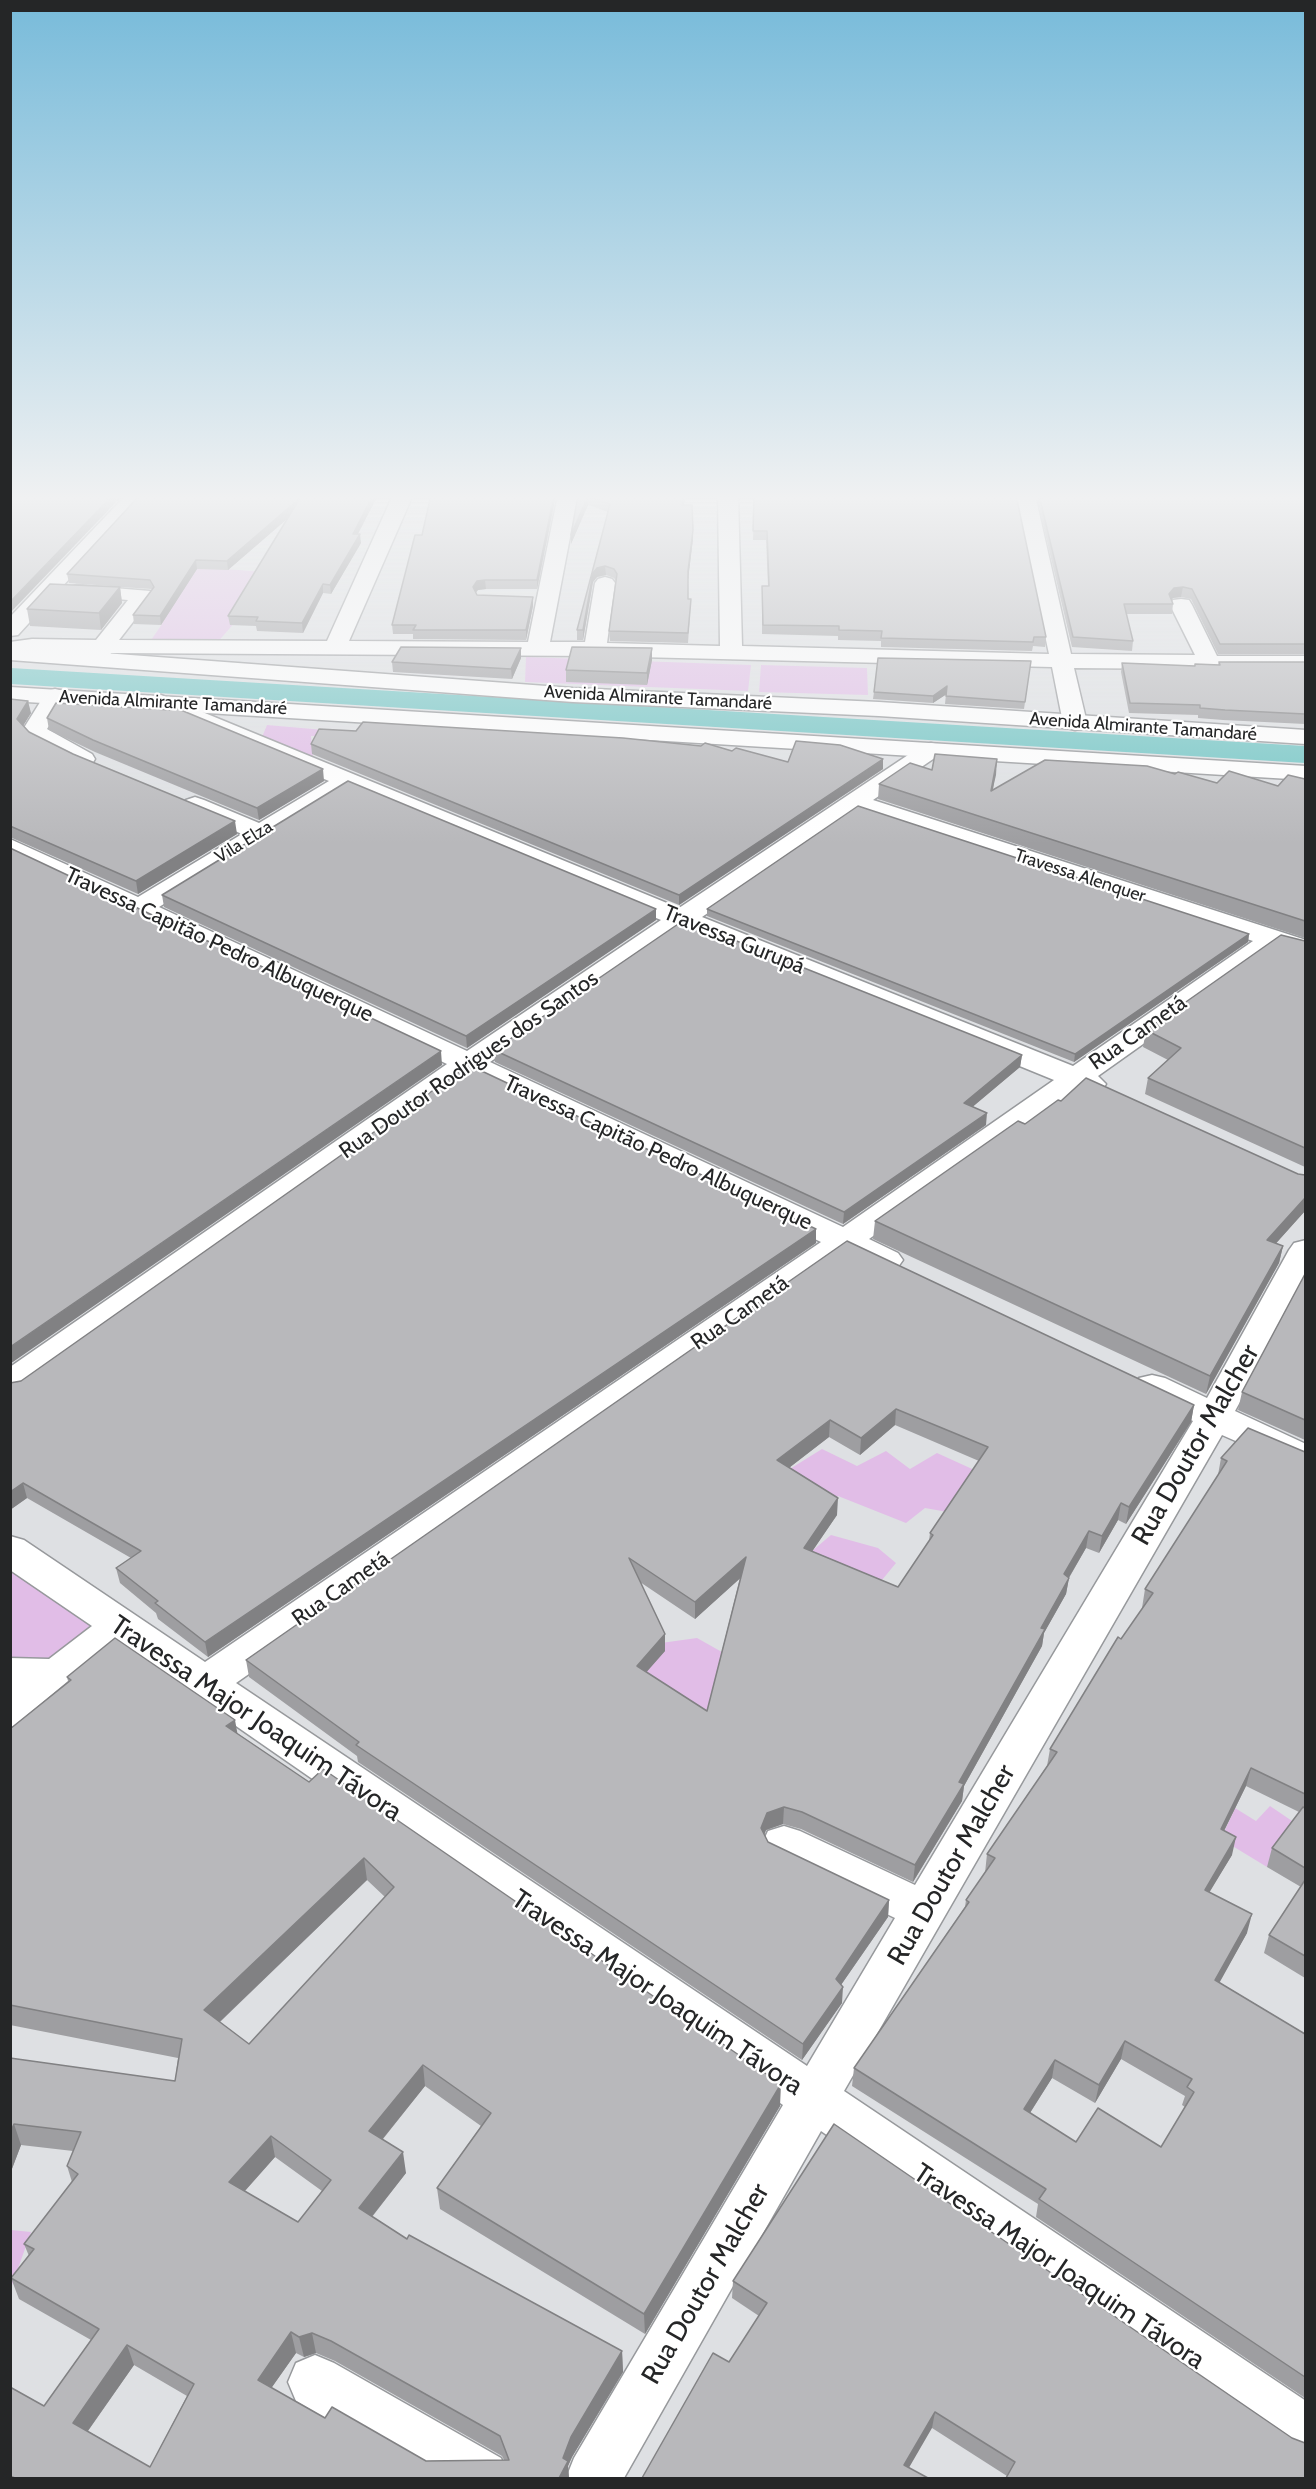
<!DOCTYPE html>
<meta charset="utf-8">
<style>
body{margin:0}
#map{position:relative;width:1316px;height:2489px;overflow:hidden;background:#dee0e3;font-family:Cabin,sans-serif}
canvas{display:block}
.frame{position:absolute;inset:0;border:12px solid #252627;pointer-events:none}
</style>
<div id="map">
<canvas width="1316" height="2489"></canvas>
<div class="frame"></div>
</div>
<script>
const context = document.querySelector('canvas').getContext('2d');
context.lineJoin = 'round';
function fillPath(path, color) { context.fillStyle = color; context.fill(path, 'evenodd'); }
function strokePath(path, color, width, dash) { context.strokeStyle = color; context.lineWidth = width; context.lineCap = dash ? 'butt' : 'round'; context.setLineDash(dash || []); context.stroke(path); }
function label(font, color, halo, rows, align = 'center') {
  context.font = font + ' Cabin,sans-serif'; context.lineWidth = 4.5; context.setLineDash([]); context.textBaseline = 'middle'; context.strokeStyle = halo; context.fillStyle = color; for (const [text, x, y, turn = 0] of rows) {
    context.save(); context.translate(x, y); context.rotate((+turn || 0) * Math.PI / 180); context.textAlign = isNaN(turn) ? turn : align; if (halo) context.strokeText(text, 0, 0); context.fillText(text, 0, 0); context.restore();
  }
}
const green = new Path2D(`
 M185,566L278,573L216,644L147,646L162,624Z
 M526,657L751,665L748,691L525,682Z
 M761,665L867,668L868,695L759,692Z
 M267,725L336,731L331,736H311L313,757L262,737Z
 M822,1449L857,1466L886,1451L910,1469L937,1453L1014,1488L953,1513L925,1508L906,1523L838,1496L822,1505L777,1477Z
 M831,1535L878,1548L896,1563L882,1580H859L812,1551Z
 M11,1550L121,1626L50,1678L11,1677Z
 M697,1638L761,1674L707,1727L643,1670L661,1643Z
 M1270,1806L1298,1825L1267,1867L1221,1839L1235,1808L1256,1821Z
 M11,2230L31,2232L11,2288Z`);
const water = new Path2D(`
 M11,668L1305,746V763L11,684Z`);
const minor = new Path2D(`
 M126,495H146L18,635L10,636V617Z
 M393,495H413L349,641L528,642L558,495H578L550,642H585L595,583L598,579L605,577L612,579L615,583L607,643L720,646L718,495H738L742,646L1049,654L1015,495H1035L1071,654L1195,655L1170,605L1173,600L1181,599L1189,600L1192,605L1217,656H1306V670L1074,668L1087,723L1083,728L1075,730L1067,728L1063,723L1052,667L596,656L111,653L106,663L98,665L90,663L87,658L89,653H32L10,656V642L32,639L96,640L128,600L70,595L66,591L70,587L77,585L150,591L154,595L119,640L327,641Z
 M55,689L63,691L67,696L47,729L92,754L95,759L92,764C73,769 33,746 22,731L47,691Z
 M161,695L679,908L923,745L931,743L939,745L943,750L939,755L873,800L1306,940V957L1277,949L1098,1076L1106,1084L1102,1090L1091,1093L1079,1090L869,1239L898,1253L903,1260L898,1267L886,1271L847,1255L236,1683L807,2066L895,1918L768,1857L762,1844L768,1831L784,1826L800,1831L915,1885L1193,1421L1139,1396L1134,1387L1139,1378L1152,1375L1165,1378L1207,1398L1289,1250L1294,1243L1306,1240V1281L1235,1411L1306,1444V1472L1222,1435L844,2091L1306,2401V2461L1287,2453L821,2131L624,2478H566L574,2458L783,2105L122,1647L25,1723L10,1727V1658L49,1659L92,1626L10,1570V1536L24,1540L205,1662L821,1242L470,1075L23,1394L10,1397V1367L447,1064L10,857V839L138,897L242,834L186,810L182,805L186,800L195,797L204,800L259,823L329,781L153,707L149,702L153,697ZM349,789L661,920L467,1051L159,907ZM857,811L1253,941L1073,1066L702,917ZM684,929L1054,1080L843,1227L490,1062Z
 M315,2355L334,2363L501,2458L509,2478H429L296,2401L288,2382L296,2363Z`);
const major = new Path2D(`
 M10,646L573,688L879,702L1306,730V744L879,716L573,702L10,660Z
 M10,687L1306,766V780L10,701Z`);
const wall = new Path2D(`
 M140,495H378L358,534L361,543L331,594L323,593L303,633L257,631L256,626L230,625L228,616L288,518L228,570L197,569L161,625L134,624L133,615L152,590V589L120,587L122,603L101,630L30,626L27,609L110,586L69,583L67,574Z
 M556,495L537,589H486L478,590L476,592L477,595L533,606L526,640L413,639V634H393L392,625L422,535Z
 M578,495H686L684,505L693,539L688,579V599H691L688,643L610,641L609,631L616,581L614,578L606,575L597,577L593,582L583,640H577V630L608,512L588,505L571,544Z
 M754,495L1046,637L1045,647L1033,646L1032,651L881,647V641L838,640V636L762,634V586H768L766,540H753Z
 M1036,495H1305V654H1218L1191,599L1181,597L1173,598L1171,599L1173,604L1172,614H1126L1133,641L1132,651L1072,647Z
 M521,658L512,679L393,672L392,662Z
 M652,660L647,685L566,682V670Z
 M1031,661L1024,709L945,704L946,694L933,703L873,699L874,692Z
 M1219,662H1305V724L1223,720L1198,718V715L1129,713L1121,672L1122,663L1195,666L1218,665Z
 M10,699L31,713L23,725L29,732L237,834L138,894L10,837Z
 M47,718L324,781L259,820L95,752L49,730Z
 M311,744L732,751L788,762L883,759V769L679,905L312,754Z
 M997,759L993,790L1175,774L1217,783L1278,786L1305,779V938L878,799L879,784L932,770Z
 M162,895L656,920L467,1048L164,907Z
 M707,909L1249,934L1248,942L1074,1062L707,916Z
 M1305,941V1167L1145,1094L1148,1078L1168,1060L1143,1047L1146,1030Z
 M494,1050L1022,1055L1020,1067L973,1106L986,1125L843,1224L495,1062Z
 M1025,1124L1305,1175V1211L1276,1243L1283,1246L1279,1263L1206,1394L873,1239L875,1221Z
 M816,1229V1243L208,1657L158,1619L156,1613L120,1583L116,1568L131,1558L27,1498L10,1510V1383Z
 M847,1241L1194,1405L1191,1422L1126,1524L1118,1520L1099,1553L1086,1548L1069,1578L1066,1594L1044,1633L1042,1646L964,1786L962,1801L913,1882L801,1829L783,1824L766,1830L764,1835L768,1842L889,1900L888,1917L841,1985L842,2003L802,2060L358,1762L357,1756L249,1677L246,1660ZM895,1425L979,1461L930,1533L929,1541L898,1587L812,1551L837,1515L789,1468L829,1437L860,1455ZM740,1578L707,1711L646,1672L665,1651V1634L640,1582L695,1619Z
 M1305,1274V1440L1238,1410L1242,1392Z
 M1305,1452V1978L1264,1953L1269,1935L1301,1887L1267,1867L1272,1848L1299,1812L1246,1786L1224,1831L1232,1855L1209,1892L1247,1933L1219,1982L1305,2034V2398L1036,2217L1038,2204L852,2086L854,2068L965,1907L966,1900L985,1873L987,1854L1047,1766L1050,1749L1121,1639L1143,1608H1142L1145,1589L1218,1475L1221,1458ZM1121,2059L1185,2096L1182,2105L1185,2107L1161,2147L1076,2142L1030,2113L1052,2078L1095,2103Z
 M67,1677L237,1733L780,2106L645,2334L440,2209L437,2188L481,2126L425,2086L383,2139L406,2173L372,2217L407,2239L622,2351L623,2372L572,2457L568,2466L569,2478H10V2387L44,2406L91,2340L19,2299L11,2278L29,2256L24,2244L72,2182L67,2166L73,2151L21,2145L10,2174V2058L175,2081L178,2058L10,2025V1729L68,1681ZM367,1880L385,1897L249,2044L220,2022ZM275,2157L322,2191L298,2222L245,2191ZM296,2353L304,2357L316,2353L335,2361L502,2456L504,2460L426,2461L325,2418L271,2388ZM134,2365L187,2396L150,2467L88,2431Z
 M733,2281L1292,2438L1007,2476L932,2428L729,2362L759,2316L732,2298Z`);
const shadedWall = new Path2D(`
 M113,495H123L10,613V602Z
 M373,495H378L353,543V534Z
 M554,495H556L537,589V580Z
 M684,495H686L682,513V505Z
 M588,496V505L571,544V535Z
 M300,498L301,507L228,570L227,561Z
 M693,530V539L688,580V571Z
 M360,534L361,543L331,594L330,585Z
 M196,560L197,569L161,625L160,616Z
 M605,566L606,575L597,577L593,582L583,640V630L593,573L597,568Z
 M485,580L486,589L478,590L473,596V587L477,581Z
 M323,584V593L303,633L302,623Z
 M120,587L122,603L101,630L99,613Z
 M1183,587L1181,597L1173,598L1168,604L1169,594L1174,588Z
 M533,597V606L526,640V630Z
 M521,648V658L512,679L511,669Z
 M652,648V660L647,685V673Z
 M947,686V694L933,703V696Z
 M28,701L31,713L20,731L17,719Z
 M883,759V769L679,905V895Z
 M997,759L996,775L989,806L991,791Z
 M323,769L324,781L259,820L257,808Z
 M235,821L237,834L138,894L136,881Z
 M656,909V920L467,1048L466,1036Z
 M1249,934L1248,942L1074,1062L1075,1054Z
 M441,1051L442,1065L10,1364V1347Z
 M1022,1055L1020,1067L963,1115L964,1103Z
 M987,1113L986,1125L843,1224L844,1212Z
 M1305,1198V1211L1263,1258L1267,1240Z
 M816,1229V1243L208,1657L205,1642Z
 M1283,1246L1279,1263L1206,1394L1210,1376Z
 M1194,1405L1191,1422L1126,1524L1129,1507Z
 M896,1409L895,1425L860,1455L861,1438Z
 M830,1420L829,1437L777,1477V1460Z
 M23,1483L27,1498L10,1510V1492Z
 M838,1498L837,1515L803,1565L804,1548Z
 M1121,1503L1118,1520L1099,1553L1102,1536Z
 M1089,1531L1086,1548L1061,1591L1064,1574Z
 M746,1557L745,1574L695,1619V1602Z
 M1069,1578L1066,1594L1044,1633L1042,1646L964,1786L962,1801L913,1882L915,1865L1041,1628Z
 M665,1634V1651L637,1683V1666Z
 M235,1720L239,1742L226,1726Z
 M1251,1768L1246,1786L1216,1847L1221,1829Z
 M784,1807L783,1824L766,1830L760,1845L761,1828L767,1813Z
 M1236,1837L1232,1855L1200,1908L1205,1890Z
 M364,1858L367,1880L209,2032L204,2010Z
 M889,1900L888,1917L834,1995L836,1979Z
 M1252,1914L1247,1933L1211,1998L1215,1980Z
 M843,1987L842,2003L802,2060L803,2044Z
 M1125,2041L1121,2059L1095,2103L1099,2085Z
 M1055,2060L1052,2078L1021,2127L1024,2109Z
 M423,2065L425,2086L372,2152L369,2131Z
 M781,2084L780,2106L645,2334L644,2314Z
 M14,2124L21,2145L10,2174V2133Z
 M271,2136L275,2157L234,2203L229,2182Z
 M403,2152L406,2173L362,2229L359,2208Z
 M291,2332L296,2353L263,2400L258,2380Z
 M312,2333L316,2353L304,2357L299,2337Z
 M127,2345L134,2365L80,2442L73,2423Z
 M622,2351L623,2372L572,2457L568,2466L569,2478H559L563,2458L571,2437Z
 M935,2412L932,2428L903,2478L904,2465Z`);
const building = new Path2D(`
 M10,495H113L10,602Z
 M140,495H373L353,534H360L330,585L323,584L302,623L256,621L258,617L228,616L300,498L227,561L196,560L160,616L133,615L154,587L150,580L67,574Z
 M431,495H554L537,580H485L477,581L473,587L477,595L533,597L526,630H413L416,625H392L415,535H422Z
 M578,495H684L682,505H692L693,530L688,571V599H691L688,633L609,631L617,574L614,569L605,566L597,568L593,573L583,630H577L610,504L588,496L571,535Z
 M754,495H1016L1046,637H1034L1033,642L881,638L882,631L839,630V626L763,625L762,586H769L767,531H753Z
 M1039,495H1305V644H1220L1192,589L1183,587L1174,588L1169,594L1173,604H1124L1133,641L1073,637Z
 M50,584L120,587L99,613L27,609Z
 M401,647L521,648L511,669L392,662Z
 M572,647L652,648L647,673L566,670Z
 M878,658L1031,661L1025,702L946,696L947,686L933,696L874,692Z
 M1219,662H1305V714L1225,710L1200,708V705L1130,703L1122,663L1195,666V664L1220,665Z
 M10,699L28,701L17,719L29,732L73,754L235,821L136,881L10,826Z
 M56,703L171,710L176,708L323,769L257,808L93,740L47,718Z
 M363,722L623,738L701,746L705,743L732,751L736,748L788,762L796,741L840,745L883,759L679,895L311,744L319,729L356,731Z
 M935,754L997,759L991,791L1045,760L1147,766L1175,774L1178,772L1217,783L1229,771L1278,786L1288,775L1305,779V921L879,784L910,763L932,770Z
 M348,781L656,909L466,1036L162,895Z
 M858,806L1249,934L1075,1054L707,909Z
 M10,848L441,1051L10,1347Z
 M684,920L1022,1055L964,1103L987,1113L844,1212L494,1050Z
 M1281,935L1305,941V1148L1148,1078L1181,1048L1146,1030Z
 M469,1065L816,1229L205,1642L155,1603L158,1601L116,1568L141,1551L23,1483L10,1492V1383L21,1381Z
 M1086,1078L1298,1174L1305,1175V1198L1267,1240L1283,1246L1210,1376L875,1221L1018,1121L1025,1124L1058,1100L1061,1101Z
 M847,1241L1194,1405L1129,1507L1121,1503L1102,1536L1089,1531L1064,1574L1069,1578L1041,1628L1045,1629L959,1782L964,1784L915,1865L802,1812L784,1807L767,1813L761,1828L768,1842L889,1900L836,1979L843,1987L803,2044L356,1745L359,1742L246,1660ZM896,1409L988,1447L930,1533L933,1535L898,1587L804,1548L838,1498L777,1460L830,1420L861,1438ZM746,1557L707,1711L637,1666L665,1634L629,1558L695,1602Z
 M1305,1274V1420L1242,1392Z
 M1248,1428L1305,1452V1794L1251,1768L1221,1829L1236,1837L1205,1890L1252,1914L1215,1980L1305,2034V2377L1039,2199L1046,2189L854,2068L969,1902L966,1900L995,1858L987,1854L1057,1752L1050,1749L1118,1637L1121,1639L1153,1593L1145,1589L1227,1461L1221,1458ZM1125,2041L1192,2079L1187,2087L1194,2092L1161,2147L1098,2108L1076,2142L1024,2109L1055,2060L1099,2085Z
 M115,1638L235,1720L226,1726L309,1782L323,1769L781,2084L644,2314L437,2188L491,2113L423,2065L369,2131L403,2152L359,2208L407,2239L409,2235L622,2351L571,2437L563,2458L568,2461L559,2478H15L10,2476V2387L44,2406L99,2329L11,2278L34,2249L24,2244L78,2174L67,2166L81,2132L14,2124L10,2133V2058L175,2081L182,2039L10,2005V1729L71,1680L67,1677ZM364,1858L394,1887L249,2044L204,2010ZM271,2136L331,2180L298,2222L229,2182ZM291,2332L299,2337L312,2333L331,2341L500,2436L509,2460L426,2461L332,2407L325,2418L258,2380ZM127,2345L194,2384L150,2467L73,2423Z
 M1303,1807L1305,1808V1868L1272,1848Z
 M1305,1880V1956L1269,1935Z
 M834,2124L1292,2438L1305,2443V2478H1006L1015,2462L935,2412L904,2465L928,2478H642L713,2353L729,2362L767,2303L733,2281Z`);
const farStreetnames = [
 ["Avenida Almirante Tamandaré",658,698,3],
 ["Avenida Almirante Tamandaré",173,703,3],
 ["Avenida Almirante Tamandaré",1143,727,4],
 ["Vila Elza",244,842,-32],
 ["Travessa Alenquer",1080,876,18]
];
const streetNames = [
 ["Travessa Gurupá",734,940,22],
 ["Travessa Capitão Pedro Albuquerque",219,945,25],
 ["Rua Cametá",1138,1033,-35],
 ["Rua Doutor Rodrigues dos Santos",469,1065,-35],
 ["Travessa Capitão Pedro Albuquerque",658,1153,25],
 ["Rua Cametá",740,1313,-35],
 ["Rua Cametá",341,1589,-35]
];
const nearStreetnames = [
 ["Rua Doutor Malcher",1196,1445,-60],
 ["Travessa Major Joaquim Távora",256,1719,34],
 ["Rua Doutor Malcher",952,1865,-60],
 ["Travessa Major Joaquim Távora",657,1993,34],
 ["Travessa Major Joaquim Távora",1059,2267,34],
 ["Rua Doutor Malcher",706,2284,-60]
];
fillPath(green, '#e1bde7');
fillPath(water, '#71c5c4');
strokePath(minor, '#97999c', 3);
strokePath(major, '#97999c', 3);
fillPath(minor, '#fff');
fillPath(major, '#fff');
fillPath(wall, '#9e9ea1');
fillPath(shadedWall, '#818183');
fillPath(building, '#b8b8bb');
strokePath(building, '#818183', 1.5);
const sky = context.createLinearGradient(0, 0, 0, 844);
sky.addColorStop(0, '#78bbda');
sky.addColorStop(0.59, '#f0f1f2');
sky.addColorStop(1, '#f0f1f200');
context.fillStyle = sky;
context.fillRect(0, 0, 1316, 844);
label('18px', '#252627', '#fff', farStreetnames);
label('22px', '#252627', '#fff', streetNames);
label('27px', '#252627', '#fff', nearStreetnames);
</script>
